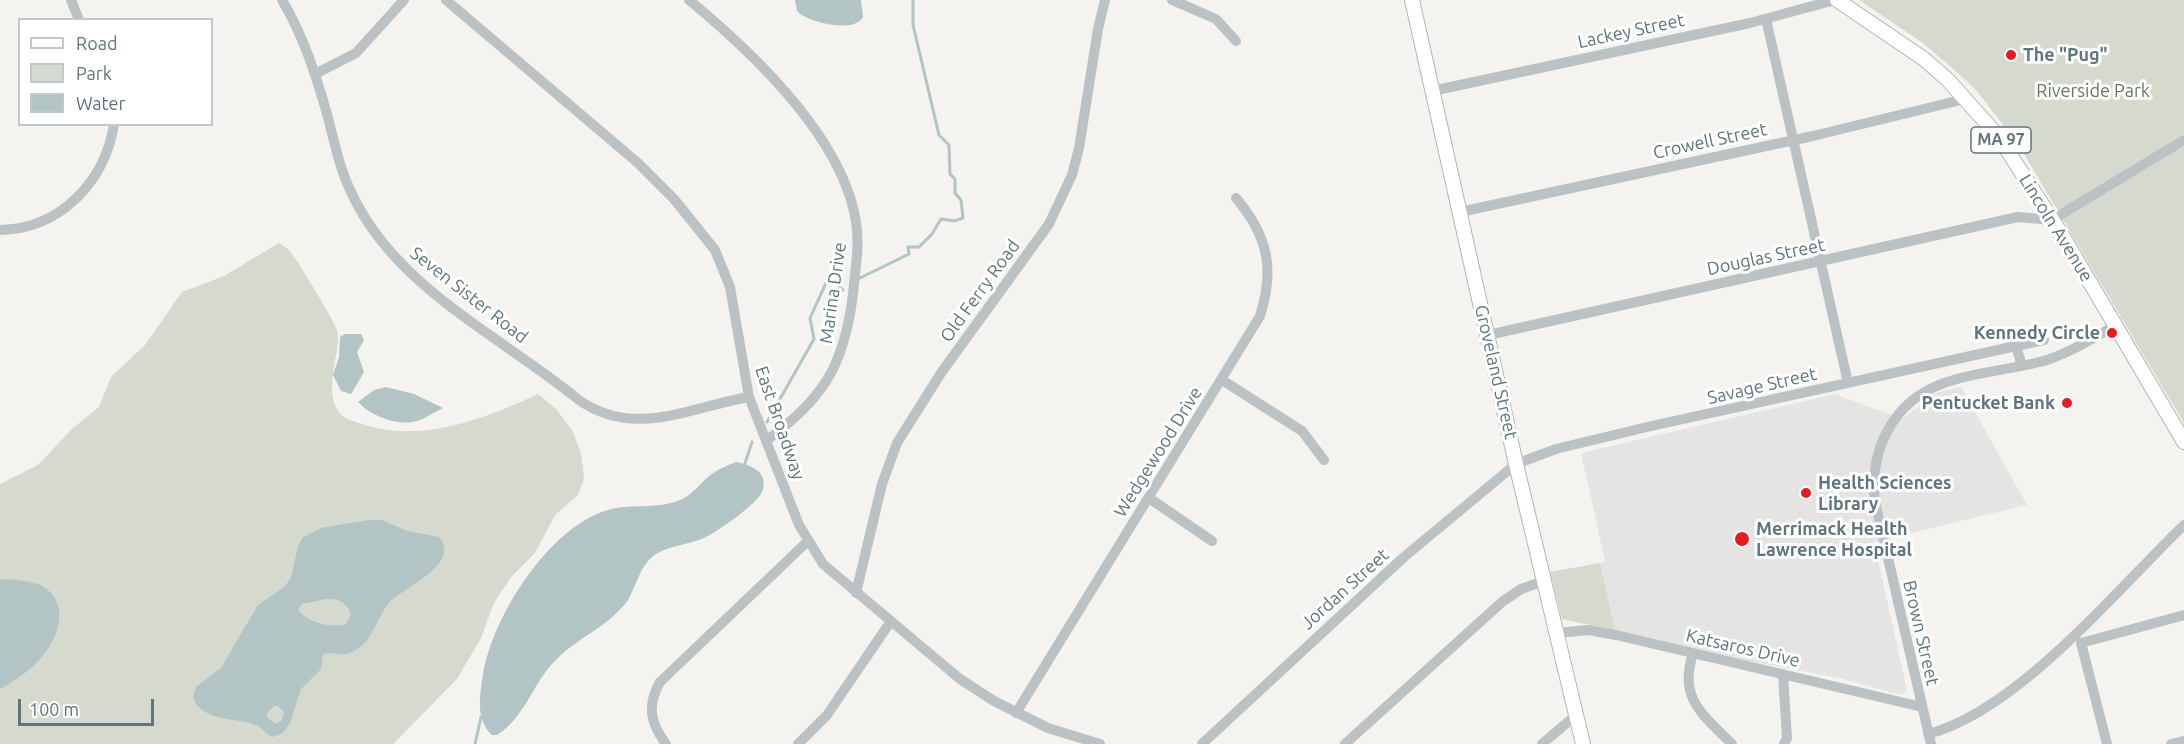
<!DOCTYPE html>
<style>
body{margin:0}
#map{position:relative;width:2184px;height:744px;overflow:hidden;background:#f4f3ef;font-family:Ubuntu,sans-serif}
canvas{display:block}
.legend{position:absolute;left:18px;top:18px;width:195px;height:108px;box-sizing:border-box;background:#fff;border:2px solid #bfc8ca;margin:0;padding:8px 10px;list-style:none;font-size:18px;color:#5e767b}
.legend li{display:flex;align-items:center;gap:12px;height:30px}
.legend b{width:30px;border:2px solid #bfc8ca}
.scale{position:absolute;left:18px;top:699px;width:136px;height:27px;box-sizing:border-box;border:3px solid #5e767b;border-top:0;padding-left:8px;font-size:18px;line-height:21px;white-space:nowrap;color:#5e767b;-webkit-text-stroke:4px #fff;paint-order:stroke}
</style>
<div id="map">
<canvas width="2184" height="744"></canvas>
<ul class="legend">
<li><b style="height:8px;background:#fff"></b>Road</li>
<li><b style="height:16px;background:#d5d9ce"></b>Park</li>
<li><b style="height:16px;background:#b2c4c4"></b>Water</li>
</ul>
<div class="scale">100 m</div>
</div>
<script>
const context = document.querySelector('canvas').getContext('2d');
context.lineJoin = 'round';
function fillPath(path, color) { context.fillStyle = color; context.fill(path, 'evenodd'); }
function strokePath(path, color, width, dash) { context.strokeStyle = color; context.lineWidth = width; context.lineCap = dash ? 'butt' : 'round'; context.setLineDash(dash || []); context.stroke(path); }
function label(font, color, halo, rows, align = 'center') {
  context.font = font + ' Ubuntu,sans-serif'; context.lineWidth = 6; context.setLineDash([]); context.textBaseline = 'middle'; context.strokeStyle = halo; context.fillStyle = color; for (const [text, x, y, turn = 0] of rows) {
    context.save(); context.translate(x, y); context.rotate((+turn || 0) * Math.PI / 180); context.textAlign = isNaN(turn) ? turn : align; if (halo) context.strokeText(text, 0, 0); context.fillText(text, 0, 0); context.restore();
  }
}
const built = new Path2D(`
 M1961,387L2027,505L1874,542L1907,690L1902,695L1839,678L1723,656L1615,630L1600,563L1605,561L1581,453L1835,394L1902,419L1938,392Z`);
const green = new Path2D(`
 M1859,0H2184V423L2018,144L1976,90L1959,74L1923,43Z
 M279,243C283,246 287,248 290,251C296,258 336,324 337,330C342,349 323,388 338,411C343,419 353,421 362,424C421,444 484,419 538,394L556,409L572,430L581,453L584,479L578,495L555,515L535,553L511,577L494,603L481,638L457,679L393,744H0V484L38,465L72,429L99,407L111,377L145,345L182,292L224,276Z
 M1600,563L1615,630L1562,619L1550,572Z`);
const water = new Path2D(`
 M795,0H861L863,17C855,34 806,22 797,11Z
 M345,334H361L364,340L357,352L364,372L351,394L341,391L333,375L339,357L340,337Z
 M386,387L414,394L443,408C432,413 423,421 412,422C394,425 370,415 358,402L374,390Z
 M736,462C750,465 768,471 763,490C759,503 717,532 704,538C688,545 671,545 656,554C639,565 637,587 626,603C606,628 573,640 552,664C532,686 524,718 497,735H492C475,719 480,695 483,675C492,617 549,527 608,510C632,503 656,510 680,500C691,496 699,485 708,477C716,470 726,466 736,462Z
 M369,520H382L407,531L439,537C462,565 403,587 389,603C376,619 373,641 354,651C343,658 334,651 323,654L321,669L301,689L290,723L283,733L273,737C266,734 261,726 253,724C232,717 204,722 193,698L196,687L221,668L258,605L284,587L291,578L298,546L303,537L321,528ZM326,599C338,599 346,601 351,614L347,623C337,630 305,622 298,610L302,604ZM274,706H278L284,712L282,720L275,724L267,717V713Z
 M5,579C16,580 32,581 42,586C71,602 59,638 41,658C30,671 14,681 0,689V580Z`);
const stream = new Path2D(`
 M860,278L909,254L908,247H919L932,234L941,219L954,221L963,218L961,200L955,193V179L950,174L949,145L939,135L913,25V0
 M767,422L814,339L810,318L826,283L833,281L843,290
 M744,466L752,442
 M475,744L481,717L484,716`);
const minor = new Path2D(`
 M71,0L79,20
 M282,0C303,35 316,75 327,114C334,140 339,167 351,192C395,288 501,336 579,400C634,439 690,407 749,397
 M446,0L638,163L674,199L715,250L730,287L749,397L799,525L823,564L960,679L994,701L1048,728L1100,744
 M689,0C752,52 843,137 856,222C860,246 855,270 853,294C844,367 824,397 766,441
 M1172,0L1216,19L1236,41
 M1766,19L1848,383
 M315,74L356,53L404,0
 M1432,91L1750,23L1835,0
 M1460,212L1813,136L1965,99
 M0,230C60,229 105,182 114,124
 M1488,335L2018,217L2052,220L2184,140
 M2016,346L2044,340
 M1222,380L1302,431L1324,460
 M1149,498L1212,541
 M856,593L882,484L897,443L941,373L1049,224L1072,175L1079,148L1098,29L1105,0
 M1557,633L1588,630L1616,635L1922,707
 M1693,654C1678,698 1703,715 1732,744
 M1783,674L1787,738L1784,744
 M1016,713L1260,316C1275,269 1268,236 1236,198
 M1928,734C2018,711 2117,589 2184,525
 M666,744C650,723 647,705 660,682L808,541
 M798,744L827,715L891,621
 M1202,744L1404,557L1516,464L1556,449L1647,427L2016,346L2022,366
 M1345,744L1502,602L1521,589L1544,581
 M1542,744L1576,715
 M1931,744L1875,502C1869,450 1893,401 1944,383C1977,371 2013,370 2047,360C2071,352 2094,338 2116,325
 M2107,744L2081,643L2184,615
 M2171,744L2184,741`);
const major = new Path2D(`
 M1412,0L1516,464L1583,744
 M1837,0L1924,59L1947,79L1998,136L2062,235L2184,442`);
const markers = [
 [2011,55,6,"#e81b1f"],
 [2112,333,6,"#e81b1f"],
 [2067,403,6,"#e81b1f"],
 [1806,493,6,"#e81b1f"],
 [1742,539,8,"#e81b1f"]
];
const shields = [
 [2001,140,60]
];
const shieldNames = [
 ["MA 97",2001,140]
];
const streetNames = [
 ["Lackey Street",1631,31,-12],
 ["Crowell Street",1710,141,-12],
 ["Lincoln Avenue",2056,228,58],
 ["Douglas Street",1766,257,-12],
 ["Old Ferry Road",980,291,-54],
 ["Marina Drive",833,293,-82],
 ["Seven Sister Road",469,295,38],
 ["Groveland Street",1496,372,77],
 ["Savage Street",1762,386,-13],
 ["East Broadway",780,423,71],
 ["Wedgewood Drive",1158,452,-58],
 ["Jordan Street",1345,589,-42],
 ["Brown Street",1921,633,77],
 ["Katsaros Drive",1743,648,13]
];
const poiNames = [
 ["The \"Pug\"",2023,55],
 ["Kennedy Circle",2100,333,"right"],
 ["Pentucket Bank",2055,403,"right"],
 ["Health Sciences",1818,483],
 ["Library",1818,504],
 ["Merrimack Health",1756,529],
 ["Lawrence Hospital",1756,550]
];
const parkNames = [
 ["Riverside Park",2093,91]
];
fillPath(built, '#e4e4e3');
fillPath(green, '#d5d9ce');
fillPath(water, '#b2c4c4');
strokePath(stream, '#b2c4c4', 3);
strokePath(major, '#afb6b8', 16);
strokePath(minor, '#bcc2c4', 10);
strokePath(major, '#fff', 14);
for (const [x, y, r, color] of markers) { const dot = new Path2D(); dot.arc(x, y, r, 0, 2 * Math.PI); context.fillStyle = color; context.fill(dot); strokePath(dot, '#fff', 2); }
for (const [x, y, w] of shields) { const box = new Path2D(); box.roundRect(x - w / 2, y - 13, w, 26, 4.5); context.fillStyle = '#fff'; context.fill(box); strokePath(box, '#5e767b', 1.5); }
label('bold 16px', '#5e767b', null, shieldNames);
label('18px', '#5e767b', '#fff', streetNames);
label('bold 18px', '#5e767b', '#fff', poiNames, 'left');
label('18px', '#6b7861', '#fff', parkNames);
</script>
